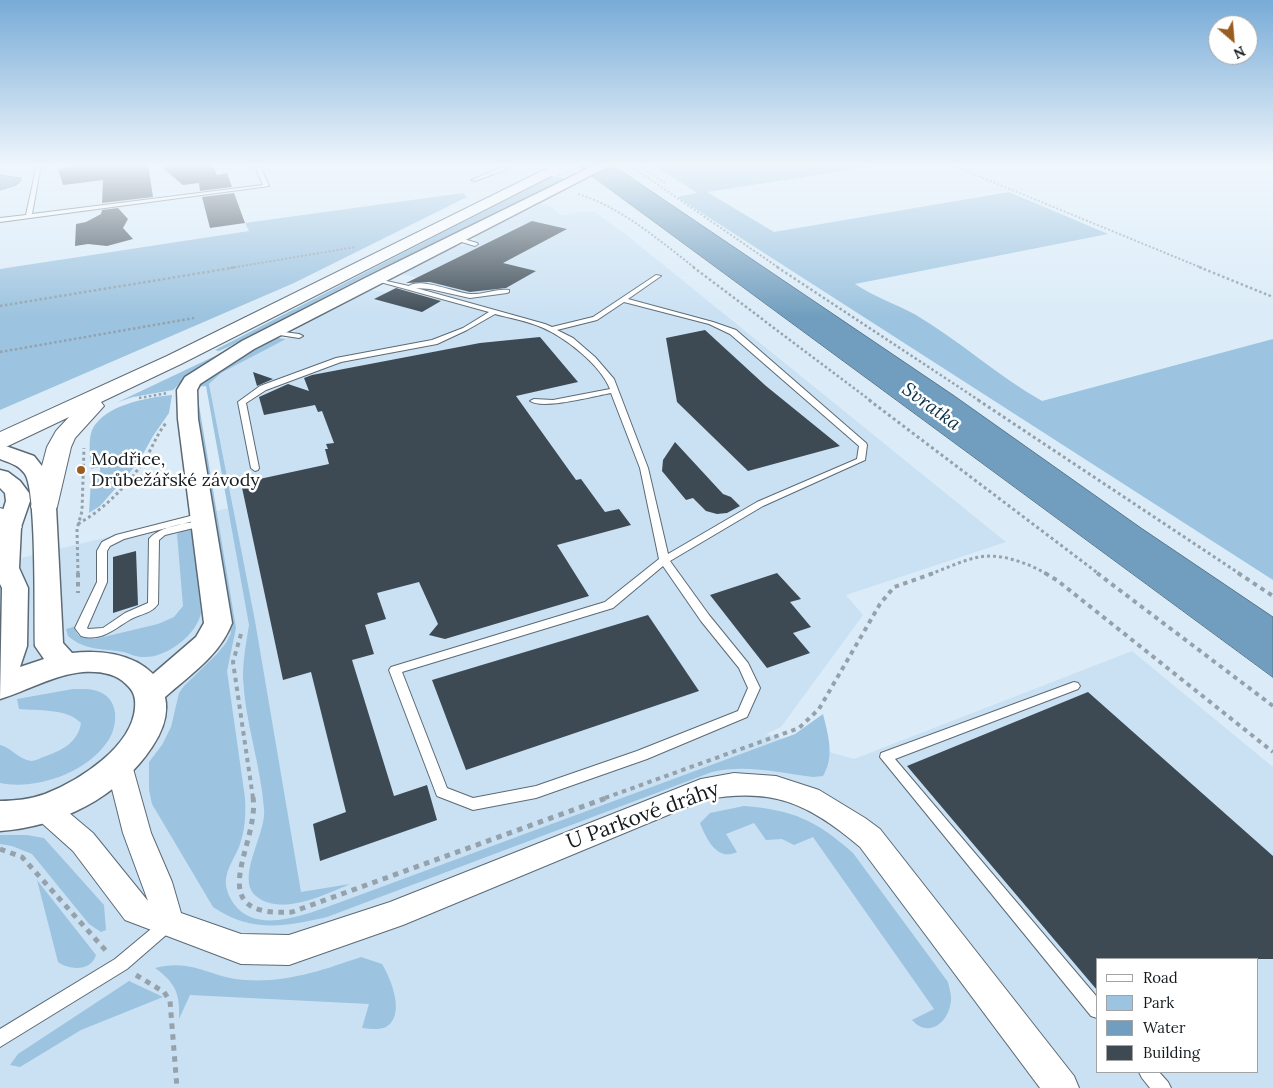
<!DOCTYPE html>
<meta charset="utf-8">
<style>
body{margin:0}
#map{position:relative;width:1273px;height:1088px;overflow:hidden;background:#dbecf8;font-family:Lora,serif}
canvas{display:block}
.legend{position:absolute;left:1096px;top:958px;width:162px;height:115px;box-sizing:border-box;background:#fff;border:1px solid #a1a3a5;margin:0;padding:6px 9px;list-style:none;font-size:15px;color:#141a1e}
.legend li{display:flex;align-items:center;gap:10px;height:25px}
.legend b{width:25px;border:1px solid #a1a3a5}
.north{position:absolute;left:1208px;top:15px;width:50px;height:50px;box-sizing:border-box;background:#fff;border:1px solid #a1a3a5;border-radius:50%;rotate:153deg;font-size:14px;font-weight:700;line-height:20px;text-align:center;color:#141a1e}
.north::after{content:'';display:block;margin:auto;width:18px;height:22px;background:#995c21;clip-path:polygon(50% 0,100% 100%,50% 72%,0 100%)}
</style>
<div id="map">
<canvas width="1273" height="1088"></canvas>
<ul class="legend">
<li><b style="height:6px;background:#fff"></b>Road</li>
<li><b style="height:14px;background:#9cc3df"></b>Park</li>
<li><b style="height:14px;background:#719ebe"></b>Water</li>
<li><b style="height:14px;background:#3d4a54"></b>Building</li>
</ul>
<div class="north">N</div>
</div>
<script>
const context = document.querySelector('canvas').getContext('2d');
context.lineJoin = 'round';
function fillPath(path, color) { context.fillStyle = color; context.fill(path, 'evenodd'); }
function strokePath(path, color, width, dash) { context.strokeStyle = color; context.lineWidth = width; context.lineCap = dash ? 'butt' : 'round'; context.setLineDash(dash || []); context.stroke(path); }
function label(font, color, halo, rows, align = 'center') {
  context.font = font + ' Lora,serif'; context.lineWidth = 5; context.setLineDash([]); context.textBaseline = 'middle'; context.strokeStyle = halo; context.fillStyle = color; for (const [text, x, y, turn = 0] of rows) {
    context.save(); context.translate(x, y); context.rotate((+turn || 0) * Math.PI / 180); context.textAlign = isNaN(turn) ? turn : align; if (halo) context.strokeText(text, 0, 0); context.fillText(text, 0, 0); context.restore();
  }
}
const built = new Path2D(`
 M541,204L550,206L561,215L593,211L624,233L1006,542L846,595L863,615L781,727L766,734L854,759L1132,651L1273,767V1088H0V563L233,507L209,384L221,373L286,339L296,331L289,328L354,292L369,290L378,291L411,299L427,291L421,288L431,282L396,272L454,245L462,246L477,239L470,237ZM1097,959H1257V1072H1097Z`);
const green = new Path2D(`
 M652,164H888L707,192L774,232L1009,192L1108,234L855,284C874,297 896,304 916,315C960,341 998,376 1042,401L1273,339V580L677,197L697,193Z
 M552,176L569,179L367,275L230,346L219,351L215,350Z
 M463,193L467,197L294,283L0,410V269L249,231L245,223Z
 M278,338L286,339L221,373L209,384L255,621L301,892L350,884C326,894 281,917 256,896C235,878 267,833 264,809C261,766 245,722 243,678C243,660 246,643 249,625L206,386L196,387L205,378L269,340Z
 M236,346L186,378L173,390L133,397L118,402Z
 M194,393H197L236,628L227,671L245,798C246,815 245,831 239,847C235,857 227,868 226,879C225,888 229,897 234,904C257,936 309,913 338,903L795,734L823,714C828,735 835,756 823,776L813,777C779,773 746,764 712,772L327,917C284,927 252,933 213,907L152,804L149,790V762L162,745L171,727L179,693L184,686L217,654L226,643L231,633L221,553Z
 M172,395L169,413L153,436L138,463L100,506L89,513L91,480L100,478V467L91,469C90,458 88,440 92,430C105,404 147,398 172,395Z
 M186,529L192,531L201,613C196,636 165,659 142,657C135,657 129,653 123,652C102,648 85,651 68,636L66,629L76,626V632L79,636L95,639L158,624L174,617L183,606L177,534Z
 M73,689C82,689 91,688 100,692C121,701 118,730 105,745C83,774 35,790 0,783V745C11,747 19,760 31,761C36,761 42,757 46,756C63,750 78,742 81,723C67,708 38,711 19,709L17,699Z
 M744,806C793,810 816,820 853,853L948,982C949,987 951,993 951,998C951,1020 930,1040 912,1020L934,1009L813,837L794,845L782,839L766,840L754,823L726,834L737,852C717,862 706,838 700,823L710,813Z
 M0,835H27L44,838L104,905L106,930L101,932L89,924L32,854L12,846L0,844Z
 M37,880L96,955C91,972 69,970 58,962Z
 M361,957L382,964C391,979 406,1015 386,1027C380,1030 370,1029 362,1028L369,1004L190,995L179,1019C180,994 176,983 155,968C192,958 211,978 245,980C287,983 323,970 361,957Z
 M129,981L163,997L81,1030L20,1067L10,1065L18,1054Z`);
const water = new Path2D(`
 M576,164H611L953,395L1141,528L1273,617V677Z
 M0,175L21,178V181L16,185L0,190Z`);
const building = new Path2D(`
 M77,164H148L153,197L102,203L103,180L63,185L58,169Z
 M158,164H212L217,175L227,173L232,187L200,191L199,183L183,185Z
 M234,193L245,223L210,228L202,197Z
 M118,208L128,219L123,228L133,239L107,246L88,244L75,246L76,224L86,222L101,214L102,210Z
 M532,221L567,229L503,263L536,271L506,288L470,292L430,282L406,283Z
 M396,288L441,301L422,312L374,299Z
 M705,330L766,386L840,446L748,471L677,402L666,338Z
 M540,337L578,382L516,396L576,480L581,479L605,512L619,509L631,525L557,545L589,596L445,639L429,635L438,624L419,582L377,593L386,619L365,625L374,654L352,660L394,796L427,785L437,820L320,861L313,824L346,812L311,672L283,680L241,483L329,464L325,449H328L326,444L334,443L322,411L318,412L315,405L264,415L259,397L288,384L309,391L304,378L312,375L480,343Z
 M253,372L273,379L257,386Z
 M675,442L723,494L731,497L740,506L727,513L717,514L706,511L693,498L686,500L662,471L663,460Z
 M136,551L138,605L113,613V557Z
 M777,573L801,599L790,602L811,627L793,633L810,653L767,668L710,595Z
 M648,615L699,691L466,770L432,680Z
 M1088,692L1273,856V959H1097V990L907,766Z`);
const pathFar4 = new Path2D(`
 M628,164L779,268
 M637,164L665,183
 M949,164L1202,268
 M578,194C621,207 660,241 695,268
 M230,268L356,247`);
const pathFar3 = new Path2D(`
 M693,267L871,401
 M777,267L980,401
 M1199,267L1273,297
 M0,306L237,267
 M0,352L194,318
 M139,398L168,393`);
const pathFar2 = new Path2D(`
 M869,400L1099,574
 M978,400L1240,574
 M78,524C106,508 130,483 147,456C154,444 158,432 167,422
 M78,574L77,529L82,511L84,448
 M930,574C945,569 963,560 979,557C1002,553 1027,563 1047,574`);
const pathFar1 = new Path2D(`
 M78,573V593
 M1045,573L1058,581L1273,752
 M1097,573L1273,706
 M1238,573L1273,596
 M241,634L233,662L253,798
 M605,798L799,728L819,709L880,604L894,587L934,573`);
const path = new Path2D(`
 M253,797C260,845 198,918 292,912L609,797
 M0,849L22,857L108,953
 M136,975L164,992L170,1001L177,1088`);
const service = new Path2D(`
 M37,164H41L32,214L263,185L254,164H259L269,186L0,222V218L26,215Z
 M505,164H510L507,169L475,181L471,180L503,167Z
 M457,237L477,243L478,244L475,246L455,240L454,239Z
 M656,275L661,276L628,299L713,322L736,330L866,443L867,445L865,460L763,506L670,561L709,615L748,663L760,688L747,717L647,759L536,798L473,810L468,808L437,796L389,670L391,667L605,602L659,559L640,468L611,393C594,396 543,410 530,401L534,399L553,400L610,389C600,364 565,337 541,327C527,321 510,318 495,314L467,330L437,344L341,362L266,390L246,403L259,468L258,470L255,471L251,468L238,402L260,386L336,358L432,340L463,328L489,312L373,280V278L409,286C420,277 456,293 470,294C483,295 496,288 509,290V292L507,293L470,298L430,289L416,288L545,324L552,327L593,317ZM624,302L709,324L730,334L859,446L857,459L757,502L668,554L648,468L614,379L595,357L573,338L557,330L597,320ZM663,566L701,621L739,668L748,688L738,711L637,751L536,786L473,798L447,788L402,672L613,608Z
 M270,330L299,334L303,336L299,338L273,334H270Z
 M202,513L207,516L205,518L124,539L110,546L107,551V582L87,628L88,629L103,628L125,613L148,603L149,539C161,525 186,524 203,520L208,523L206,525L165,535L159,540L158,604C152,613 141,614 131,619C114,629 102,642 81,636L75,628L97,582V551L102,542L116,535Z
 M1074,682L1078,683L1080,686L1078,689L895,759L1097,997V1018L1091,1016L880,757L881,753Z
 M168,917L173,919L176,924L173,929L127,969L0,1047V1029L115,959L163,919Z
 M1139,1072H1159L1168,1082L1171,1088H1150L1142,1078Z`);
const minor = new Path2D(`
 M119,755L128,758L132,765L151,833L172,882L181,913L241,934L289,935L390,902L701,779L734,773L776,776L819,790L865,818L880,829L1074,1076L1079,1088H1040L860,847C808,803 772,787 704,800L403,925L289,965L241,964L125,920L73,851L35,817L31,809L35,801L45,798L55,801L93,833L148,901L123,833L106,765L110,758Z`);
const tertiary = new Path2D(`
 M597,164H613L254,349L200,384L197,390L198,419L232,623C220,655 190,675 165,697C169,715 162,732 152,747C119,797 59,827 0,831V801C15,801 31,799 45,794C79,781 132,747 135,708C136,698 134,691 126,684C115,673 99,671 83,672C53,675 29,690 0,699L2,588L0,584V520L6,501L5,493L0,488V470L8,472L20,481L29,493L30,501L21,527L19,568L28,588L27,646L20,667L44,659L35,646C34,617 37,492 25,474C19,465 10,463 0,459V444L34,456L49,475L56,507L63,643L72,653C99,650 132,653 153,674L196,637L204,623L178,419L177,390L185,377L242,341L369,276Z`);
const secondary = new Path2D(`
 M554,165L561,169L559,172L181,364L101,402L104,406L75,438L71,447L57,507L53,513L44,515L35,513L31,507L47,447L56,431L69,417L8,446L0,448V432L167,356Z
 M0,508C11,511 16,518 22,527L18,533L9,535L0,533Z`);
const secondaryBridge = new Path2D(`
 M554,169L564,164`);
const markers = [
 [81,470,5,"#995c21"]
];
const poiNames = [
 ["Modřice,",91,460],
 ["Drůbežářské závody",91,481]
];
const waterNames = [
 ["Svratka",931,407,36]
];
const nearStreetnames = [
 ["U Parkové dráhy",643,816,-20]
];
fillPath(built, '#cae1f3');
fillPath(green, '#9cc3df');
fillPath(water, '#719ebe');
strokePath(water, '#55768e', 1);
fillPath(building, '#3d4a54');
strokePath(service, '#5c6a75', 2);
strokePath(minor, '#5c6a75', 2);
strokePath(tertiary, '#5c6a75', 3);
strokePath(secondary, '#5c6a75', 2);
strokePath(pathFar4, '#95a2ac', 2, [2, 2]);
strokePath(pathFar3, '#95a2ac', 2.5, [2.5, 2.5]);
strokePath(pathFar2, '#95a2ac', 3, [3, 3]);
strokePath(pathFar1, '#95a2ac', 4, [4.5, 4.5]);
strokePath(path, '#95a2ac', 5, [5.5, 5.5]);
fillPath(service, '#fff');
fillPath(minor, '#fff');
fillPath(tertiary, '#fff');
fillPath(secondary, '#fff');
strokePath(secondaryBridge, '#5c6a75', 16, []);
strokePath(secondaryBridge, '#fff', 15);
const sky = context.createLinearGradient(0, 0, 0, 317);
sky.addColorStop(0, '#78abd7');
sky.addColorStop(0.52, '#eff6fc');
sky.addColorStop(1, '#eff6fc00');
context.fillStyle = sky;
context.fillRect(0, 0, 1273, 317);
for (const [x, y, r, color] of markers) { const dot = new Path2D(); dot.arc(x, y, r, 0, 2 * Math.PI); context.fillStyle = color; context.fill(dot); strokePath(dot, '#fff', 2); }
label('18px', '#141a1e', '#fff', poiNames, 'left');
label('italic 19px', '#0b3148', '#fff', waterNames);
label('21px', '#141a1e', '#fff', nearStreetnames);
</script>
